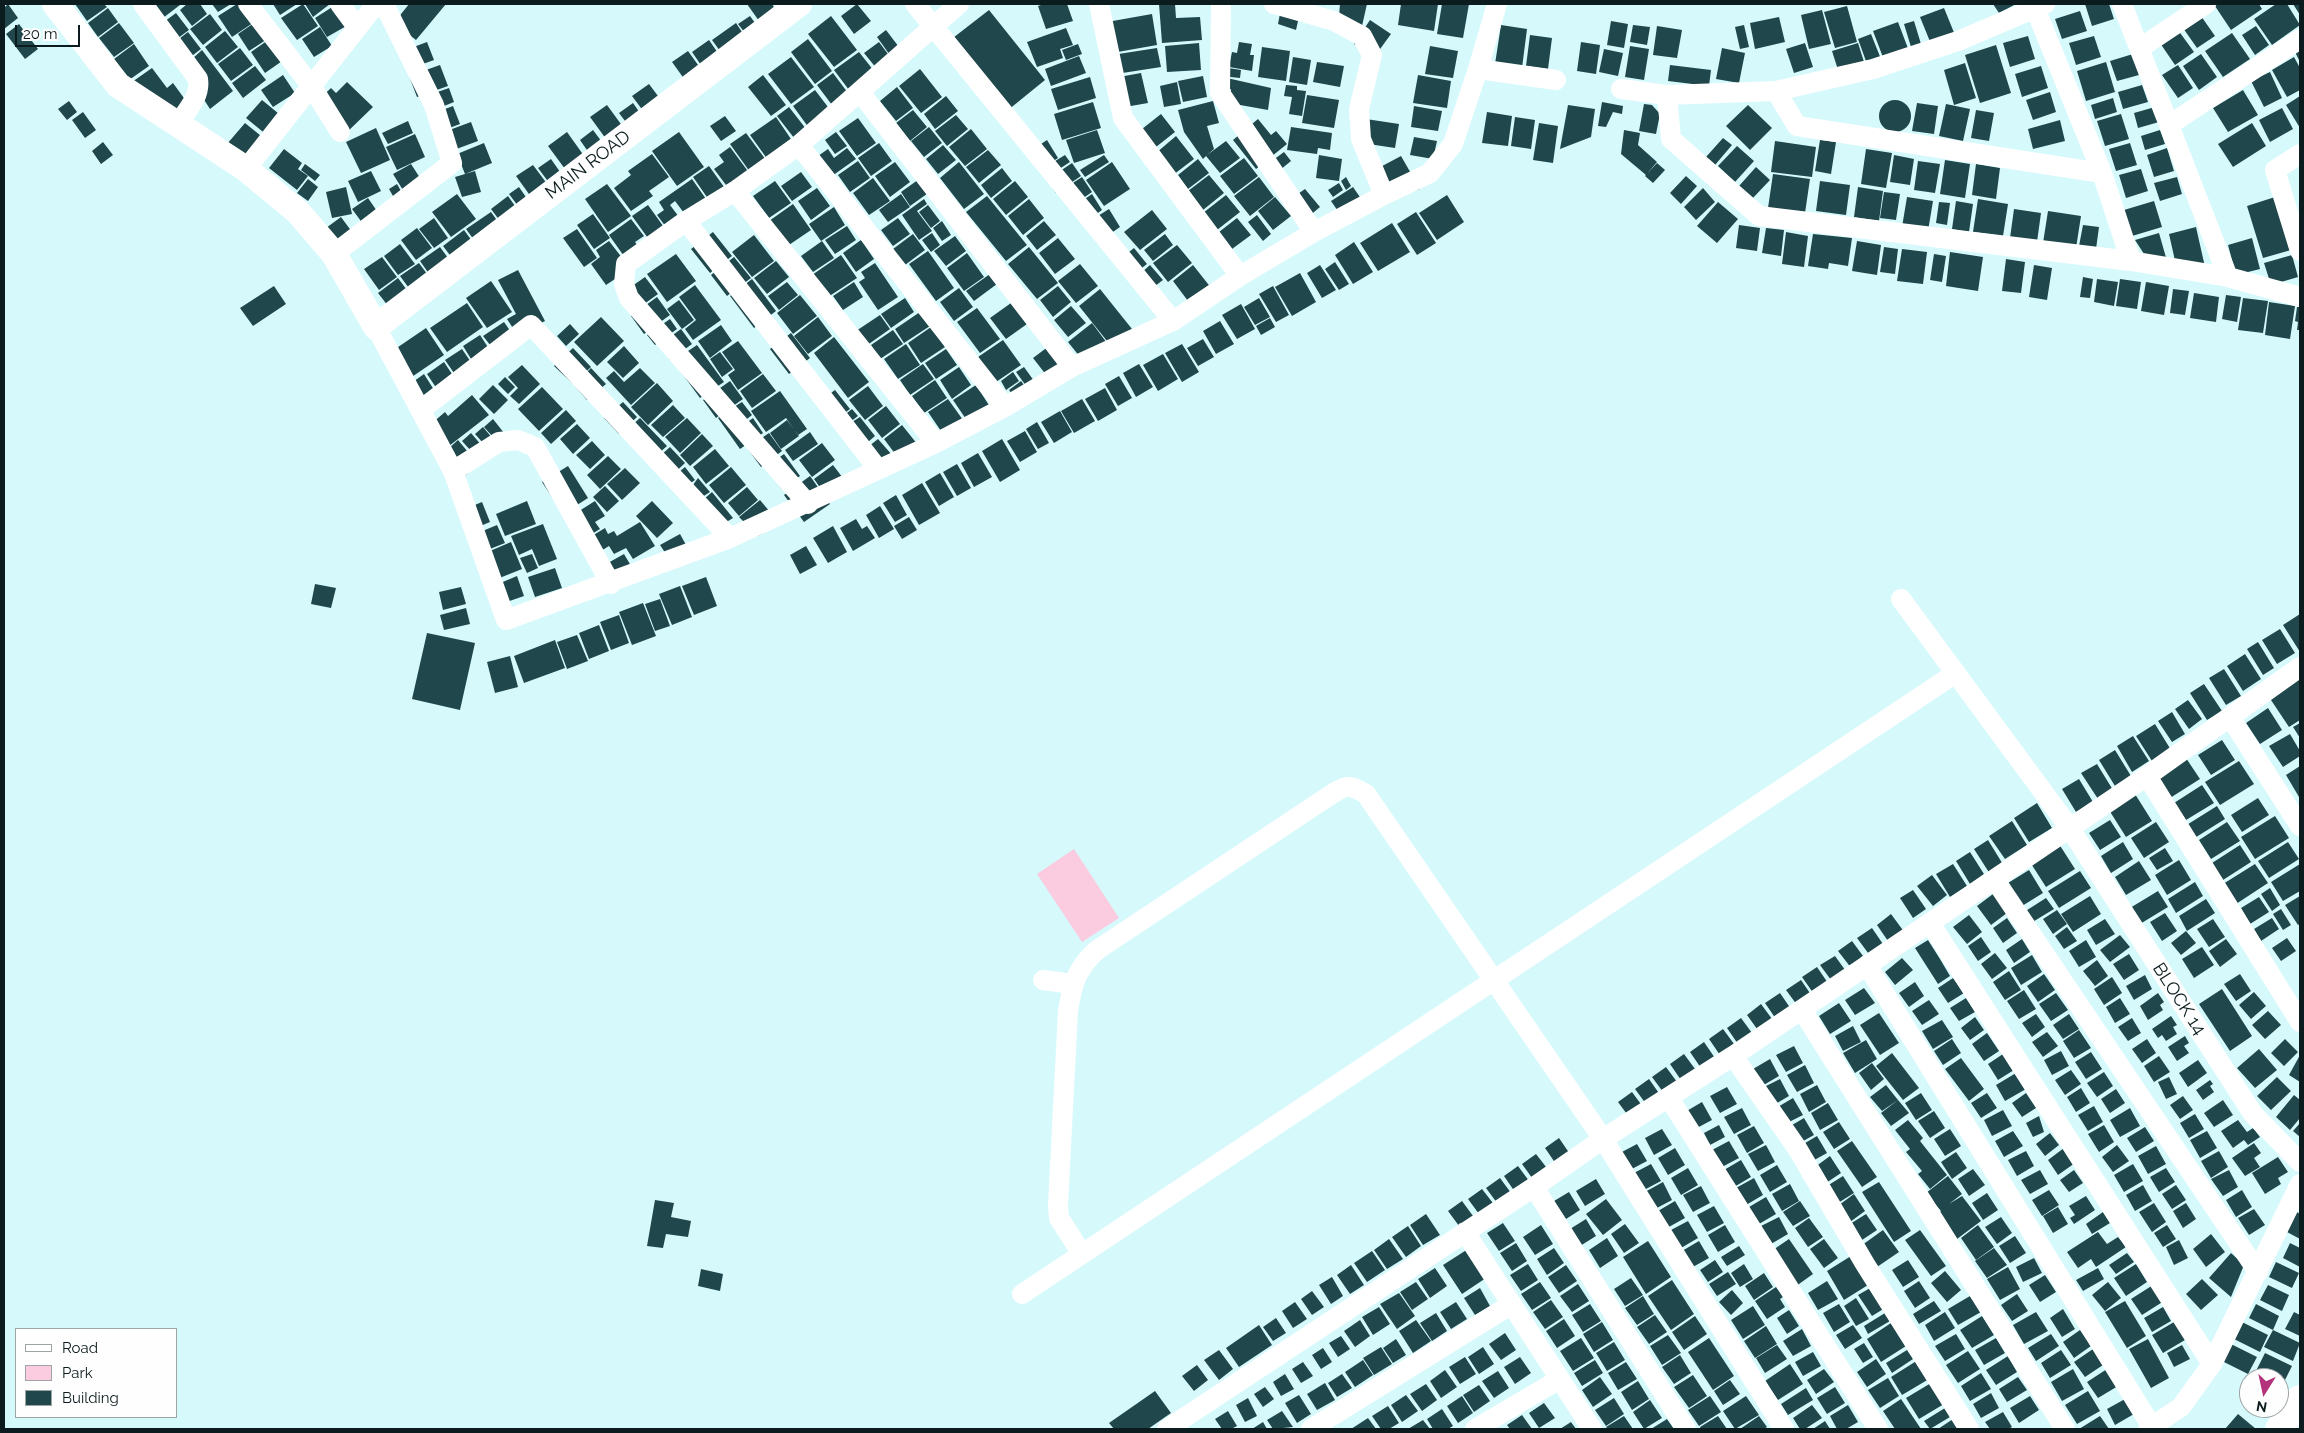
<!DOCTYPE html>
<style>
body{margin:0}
#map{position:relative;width:2304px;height:1433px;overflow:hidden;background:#d6f9fc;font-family:Raleway,sans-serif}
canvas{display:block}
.frame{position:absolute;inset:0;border:5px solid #0c1c1e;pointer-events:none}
.legend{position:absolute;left:15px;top:1328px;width:162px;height:90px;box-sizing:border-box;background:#fefefe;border:1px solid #9da4a4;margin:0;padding:6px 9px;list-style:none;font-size:15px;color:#0c1c1e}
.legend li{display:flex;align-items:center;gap:10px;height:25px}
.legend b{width:25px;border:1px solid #9da4a4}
.north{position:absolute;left:2239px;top:1368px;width:50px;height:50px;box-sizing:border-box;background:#fefefe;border:1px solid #9da4a4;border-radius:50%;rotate:190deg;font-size:14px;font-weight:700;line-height:20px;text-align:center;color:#0c1c1e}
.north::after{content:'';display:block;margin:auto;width:18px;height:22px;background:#b4327b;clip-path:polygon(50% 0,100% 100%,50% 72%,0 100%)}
.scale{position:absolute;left:15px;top:25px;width:65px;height:22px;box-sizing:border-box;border:2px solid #0c1c1e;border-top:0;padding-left:6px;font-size:15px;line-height:18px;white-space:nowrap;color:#0c1c1e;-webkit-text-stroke:4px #fefefe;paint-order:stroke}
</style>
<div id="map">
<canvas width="2304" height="1433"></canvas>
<div class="frame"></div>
<ul class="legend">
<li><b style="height:6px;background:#fff"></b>Road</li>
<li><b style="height:14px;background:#fbcbe0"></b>Park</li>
<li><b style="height:14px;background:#20474b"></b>Building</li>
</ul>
<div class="north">N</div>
<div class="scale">20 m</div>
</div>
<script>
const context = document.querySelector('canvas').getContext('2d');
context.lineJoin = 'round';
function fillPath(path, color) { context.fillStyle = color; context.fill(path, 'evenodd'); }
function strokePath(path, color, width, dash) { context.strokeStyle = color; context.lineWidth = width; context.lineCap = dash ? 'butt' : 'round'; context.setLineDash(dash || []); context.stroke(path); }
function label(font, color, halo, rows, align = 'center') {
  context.font = font + ' Raleway,sans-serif'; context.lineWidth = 5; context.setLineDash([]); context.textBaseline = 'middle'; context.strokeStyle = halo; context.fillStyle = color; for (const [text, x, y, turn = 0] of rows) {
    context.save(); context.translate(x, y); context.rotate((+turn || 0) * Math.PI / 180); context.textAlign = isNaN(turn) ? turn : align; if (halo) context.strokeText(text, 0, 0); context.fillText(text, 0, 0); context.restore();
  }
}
const green = new Path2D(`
 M1074,849L1119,918L1082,942L1037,874Z`);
const building = new Path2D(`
 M8,4L18,18L4,29V8Z
 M75,4H104L107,7L87,21Z
 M151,4H178L180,5L159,21Z
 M187,4H200L207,14L192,26L180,10Z
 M212,4H231L218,12Z
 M237,4H245L256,21L232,37L218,16Z
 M273,4H297L280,15Z
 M303,4L318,26L297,40L281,18Z
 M305,4H330L313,17Z
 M337,4L350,24L327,37L315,18Z
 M409,4H446L416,40L394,23Z
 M747,4H772L780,16L764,28Z
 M857,4L871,21L854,34L841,16Z
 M1044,4H1067L1073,21L1046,29L1038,6Z
 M1159,4H1175L1176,18L1200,17L1202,40L1162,43Z
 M1340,4H1367L1362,26L1339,16Z
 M1401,4H1438L1434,31L1398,25Z
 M1442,4H1469L1463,38L1437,34Z
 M1993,4H2016L1999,13Z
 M2085,4H2109L2114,19L2092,26Z
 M2218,4H2259L2262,9L2231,30L2215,6Z
 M2276,4H2287L2300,25L2272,45L2254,19Z
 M2293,4H2300V15Z
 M1847,6L1857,42L1835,48L1824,12Z
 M108,8L118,22L98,37L88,23Z
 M1281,8L1300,12L1296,30L1278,24Z
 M1944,8L1955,35L1931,44L1920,17Z
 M989,10L1045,80L997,119L940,48Z
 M1822,10L1831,44L1809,49L1801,15Z
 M2080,11L2087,31L2062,39L2055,19Z
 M176,13L189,30L166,47L153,30Z
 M210,14L222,30L203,45L190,29Z
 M1152,14L1157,45L1112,53L1107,22Z
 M750,16L760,30L749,38L738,24Z
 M831,16L857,50L834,67L808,34Z
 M2201,16L2215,36L2197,48L2183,28Z
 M1779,17L1785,42L1755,49L1750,23Z
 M1370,20L1391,34L1375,56L1354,44Z
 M257,21L269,38L249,51L238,34Z
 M1611,21L1628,24L1624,48L1607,45Z
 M1914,21L1921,44L1911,47L1904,24Z
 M1898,22L1909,51L1884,60L1873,31Z
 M119,23L134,43L114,57L99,38Z
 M736,23L748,41L725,58L712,40Z
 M19,24L38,49L25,59L6,34Z
 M1501,25L1527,29L1522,68L1495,64Z
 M1633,25L1650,27L1647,45L1630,42Z
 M1744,25L1749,47L1740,49L1735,27Z
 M1657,26L1682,30L1677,58L1653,55Z
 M2256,26L2269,45L2255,55L2242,35Z
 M320,27L332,46L314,57L302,39Z
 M1066,28L1073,45L1060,49L1063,58L1037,67L1027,42Z
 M886,30L902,51L892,58L877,37Z
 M2178,30L2194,52L2175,65L2160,43Z
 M225,31L238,47L217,63L205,47Z
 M188,32L201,49L180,65L167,48Z
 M2232,33L2250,59L2223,77L2205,51Z
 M1871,34L1881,59L1867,64L1858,39Z
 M1530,35L1552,38L1548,69L1526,66Z
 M2028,36L2035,59L2010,67L2003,43Z
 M2094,36L2101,57L2076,65L2069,43Z
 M271,38L285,59L265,73L251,52Z
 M808,39L832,71L815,84L791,52Z
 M709,40L720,56L703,68L692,52Z
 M427,42L434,60L409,69L403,51Z
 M879,42L891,58L877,69L864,53Z
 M1239,42L1252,44L1250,55H1254L1252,71L1229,67L1232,52L1237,53Z
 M1581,42L1600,45L1596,74L1577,71Z
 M1199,43L1201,70L1167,72L1165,46Z
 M1805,43L1813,67L1794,73L1786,49Z
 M1858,43L1865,65L1839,73L1832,51Z
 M134,44L149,66L129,80L114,59Z
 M1078,44L1082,54L1066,60L1062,50Z
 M1996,45L2011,93L1980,103L1965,55Z
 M1430,46L1458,51L1453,78L1425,74Z
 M1630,46L1649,49L1644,80L1625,77Z
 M1262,47L1290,51L1286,81L1258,77Z
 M2300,47V62L2294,50Z
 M240,48L253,65L231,81L218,64Z
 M1157,48L1161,67L1116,74L1112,55Z
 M1722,48L1745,53L1739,83L1716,79Z
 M1604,49L1623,53L1618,76L1599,72Z
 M202,50L233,91L210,109L183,67Z
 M688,51L706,76L690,87L672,62Z
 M859,52L874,71L849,90L834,70Z
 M2133,54L2139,75L2117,81L2110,61Z
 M2201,54L2217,77L2199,90L2183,66Z
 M1079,56L1086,73L1051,86L1045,69Z
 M791,57L814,87L791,104L768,74Z
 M1293,57L1311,60L1307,85L1289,82Z
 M2294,57L2300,68V90L2287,97L2272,70Z
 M1317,62L1344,66L1340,87L1313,82Z
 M2106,62L2115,92L2086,101L2077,71Z
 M1965,63L1976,98L1954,105L1944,70Z
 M440,65L448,86L417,97L409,76Z
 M1670,65L1711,70L1709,86L1668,81Z
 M2178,65L2193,88L2178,98L2162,75Z
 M255,66L266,80L243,98L232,83Z
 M2041,66L2048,88L2022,97L2015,74Z
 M1222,67L1241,70L1240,78L1221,76Z
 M152,68L167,88L173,83L189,105L170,118L132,82Z
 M920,69L942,97L921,113L899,86Z
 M2270,72L2282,98L2264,107L2251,81Z
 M833,73L851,97L835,109L817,85Z
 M1141,73L1148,103L1125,107L1119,77Z
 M283,75L295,93L273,107L261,90Z
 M763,75L786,105L771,116L748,87Z
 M1418,75L1451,81L1447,108L1413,103Z
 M1203,76L1207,97L1183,102L1178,81Z
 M1090,77L1096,98L1058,110L1051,89Z
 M1227,78L1271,88L1268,110L1229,103L1231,89H1226Z
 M347,82L373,107L343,136L313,105L331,88L336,93Z
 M1177,82L1181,104L1164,107L1160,86Z
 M649,84L667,108L650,120L632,96Z
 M1286,85L1297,86V90L1306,91L1302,116L1289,114L1292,97L1284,96Z
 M2142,85L2148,102L2123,109L2118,92Z
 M897,87L913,108L896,121L880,101Z
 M449,88L454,102L429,112L423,97Z
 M815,90L831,111L809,128L793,106Z
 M2243,90L2258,115L2228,132L2213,108Z
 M2050,92L2056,112L2033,120L2026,100Z
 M1307,95L1339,100L1334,128L1302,123Z
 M946,96L958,111L935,129L924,114Z
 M2300,96V128L2286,105Z
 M2113,98L2117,112L2095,119L2091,105Z
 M262,100L284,118L268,136L246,118Z
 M1879 116a16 16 0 1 1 32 0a16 16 0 1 1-32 0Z
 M69,101L77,112L67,120L58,109Z
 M1213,101L1219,123L1207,126L1214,149L1207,155L1226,141L1240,158L1220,173L1206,156L1203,159L1184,132L1178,110Z
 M1093,102L1101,128L1062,140L1054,114Z
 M1602,102L1623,106L1622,114L1613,112L1606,127L1598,126Z
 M633,103L647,123L634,133L619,113Z
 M1917,103L1938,106L1934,134L1912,131Z
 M1644,104L1652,105L1660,114L1656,134L1639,131Z
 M1946,104L1970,109L1963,141L1939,136Z
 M607,105L626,131L609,143L590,117Z
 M1568,105L1595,109L1591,137L1560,149Z
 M1748,105L1772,128L1750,150L1726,126Z
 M453,106L460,124L436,133L429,115Z
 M1414,106L1442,111L1438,131L1411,127Z
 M789,107L810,134L798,143L777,116Z
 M2155,107L2159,122L2138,128L2134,113Z
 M2282,108L2293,129L2270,142L2259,120Z
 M913,110L927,127L910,141L896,123Z
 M1976,110L1994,113L1989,141L1971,138Z
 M83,112L96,130L85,138L72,120Z
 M1487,112L1512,116L1508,146L1482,143Z
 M1161,114L1175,132L1156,147L1142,129Z
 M2121,114L2129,139L2105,146L2097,121Z
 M956,115L968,129L947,146L935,131Z
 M725,116L736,131L721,141L710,126Z
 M776,117L793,142L768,160L750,135Z
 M1515,117L1535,120L1531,149L1511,146Z
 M858,118L876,143L857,156L839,131Z
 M1258,119L1271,135L1276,131L1287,144L1256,169L1233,140Z
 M1366,119L1399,124L1395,148L1362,143Z
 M2060,120L2065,141L2033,149L2028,129Z
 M408,121L413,133L388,144L382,133Z
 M471,122L478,141L451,151L444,132Z
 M245,123L266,140L248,162L227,144Z
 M1539,123L1558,126L1553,163L1533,160Z
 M2252,123L2266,146L2233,167L2218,144Z
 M929,127L942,143L924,157L911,141Z
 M1291,127L1332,133L1330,150L1318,148L1317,154L1287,150Z
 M376,128L390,160L361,173L346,142Z
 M971,129L987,149L965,166L949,147Z
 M593,130L605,146L591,156L580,140Z
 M1097,130L1105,153L1074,163L1066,140Z
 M1624,130L1640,133L1638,145L1657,162L1646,175L1621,154Z
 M2160,130L2165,144L2145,150L2141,136Z
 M567,132L587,160L568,173L548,146Z
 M679,132L704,167L677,186L652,151Z
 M836,132L847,146L835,154L825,140Z
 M746,133L766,160L750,172L730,144Z
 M415,134L425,157L397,170L386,147Z
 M1176,136L1194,159L1173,175L1156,153Z
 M1414,137L1437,141L1433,159L1410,155Z
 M1723,138L1732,145L1715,165L1706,157Z
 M1047,140L1058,158L1041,169L1029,152Z
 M1820,140L1836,142L1831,174L1815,171Z
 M1775,141L1816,147L1812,177L1771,172Z
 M103,142L113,155L101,164L92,151Z
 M484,143L492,163L465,174L457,154Z
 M879,143L892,161L871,176L858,158Z
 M2130,143L2137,165L2116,171L2109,149Z
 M943,145L956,160L938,174L926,159Z
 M1737,146L1754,161L1735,182L1718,166Z
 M730,147L750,174L729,189L714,169L724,162L719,155Z
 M847,148L856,159L832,176L818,156L828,149L834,158Z
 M2167,148L2174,171L2154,177L2147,155Z
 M284,149L302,163L298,169L308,176L297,190L269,168Z
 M1866,149L1892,153L1886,188L1861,184Z
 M988,150L1001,165L979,183L966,167Z
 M1284,152L1291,161L1269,179L1261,169Z
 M652,154L669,177L649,191L653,196L631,211L614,188L631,175L628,171Z
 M1065,155L1070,162L1047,177L1042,169Z
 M1104,155L1109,162L1085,177L1080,170Z
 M1319,155L1342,159L1339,181L1316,178Z
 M1894,155L1914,159L1910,185L1890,182Z
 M1401,156L1420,189L1390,199L1371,172Z
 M1244,158L1258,176L1234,194L1220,176Z
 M551,159L565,179L553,188L538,168Z
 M1198,159L1209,173L1188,189L1178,175Z
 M1945,160L1970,164L1965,198L1940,194Z
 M858,161L870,178L850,192L838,175Z
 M1918,161L1940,164L1935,193L1914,190Z
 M895,162L910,182L890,197L875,176Z
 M959,162L984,194L964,209L940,178Z
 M1112,162L1130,189L1104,206L1086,180Z
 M1072,163L1081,176L1056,193L1047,180Z
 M1657,163L1665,170L1653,183L1645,176Z
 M305,164L320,175L315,181L301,170Z
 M411,164L424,184L406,195L393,174Z
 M1976,164L2000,168L1996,199L1972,195Z
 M533,165L551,189L534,201L516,176Z
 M709,166L727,191L711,203L693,177Z
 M1756,167L1770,180L1752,199L1739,186Z
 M1002,168L1012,181L991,198L981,185Z
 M2141,169L2148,191L2126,198L2119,175Z
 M371,171L381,191L358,202L348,181Z
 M475,171L481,192L462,197L455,177Z
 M801,172L812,187L792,201L781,186Z
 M1773,174L1810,179L1805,213L1768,208Z
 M1209,175L1224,193L1203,210L1188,191Z
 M1686,176L1697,186L1681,204L1670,193Z
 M922,177L931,191L910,206L901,192Z
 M1082,177L1092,192L1069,208L1059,192Z
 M1259,177L1274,197L1250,216L1234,196Z
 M1346,177L1351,186L1346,190L1341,181Z
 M2177,177L2182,194L2160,201L2154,183Z
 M873,178L890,201L869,215L853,193Z
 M308,179L318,187L308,201L297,193Z
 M692,179L711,206L690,221L675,201L670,205L682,221L669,231L657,215L664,210L659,202Z
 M775,181L791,203L769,218L753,196Z
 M1015,181L1028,197L1006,215L993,199Z
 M1820,181L1850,185L1846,215L1816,211Z
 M1339,183L1343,190L1333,197L1328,190Z
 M397,184L405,198L397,203L389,189Z
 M607,184L631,216L608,232L585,199Z
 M346,187L352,214L332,218L326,192Z
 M519,187L530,203L521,210L509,194Z
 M1353,187L1364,203L1342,217L1331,201Z
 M1858,187L1883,191L1879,221L1854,217Z
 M817,188L830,206L811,220L798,201Z
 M1703,188L1715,202L1696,220L1684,207Z
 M1305,189L1320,207L1301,223L1285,203Z
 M1884,192L1900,194L1896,220L1880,218Z
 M457,194L476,219L451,237L432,212Z
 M901,194L910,207L888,222L879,210Z
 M1092,194L1102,210L1084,223L1073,207Z
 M1226,195L1240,212L1217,230L1203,213Z
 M1447,195L1464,222L1437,240L1419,213Z
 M508,196L520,213L509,233L491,209Z
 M987,196L1027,245L1006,261L966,212Z
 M1275,197L1291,216L1273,230L1258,211Z
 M1907,197L1933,201L1928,231L1902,227Z
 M2275,197L2291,250L2263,258L2247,206Z
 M368,198L381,217L366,228L352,209Z
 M924,199L927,204L917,211L932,231L919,240L902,215Z
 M1029,199L1044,218L1023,235L1008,216Z
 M1978,199L2008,204L2003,236L1973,232Z
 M1956,201L1973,204L1969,232L1952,229Z
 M2154,201L2162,227L2132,236L2124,210Z
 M1718,202L1738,219L1717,243L1697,226Z
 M1939,202L1950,203L1947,225L1936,223Z
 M793,204L811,230L786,247L769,221Z
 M648,205L666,230L650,241L632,216Z
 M928,205L940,221L931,228L919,212Z
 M834,207L845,225L821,241L809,224Z
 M1109,209L1120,227L1097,243L1085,224Z
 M2014,209L2041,213L2037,242L2010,238Z
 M1152,210L1167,229L1140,250L1124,232Z
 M2048,211L2081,216L2076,248L2043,243Z
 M491,212L506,233L482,251L466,229Z
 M1416,212L1436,243L1417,255L1397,224Z
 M593,214L610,238L594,249L577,225Z
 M1257,215L1271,234L1263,241L1248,222Z
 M341,217L355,236L340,247L326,228Z
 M434,218L448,238L434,248L419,229Z
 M898,218L910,234L893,246L881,230Z
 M1237,218L1251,235L1232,249L1219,232Z
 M631,219L644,236L635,242L640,249L626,259L609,235Z
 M942,221L951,235L942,241L933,228Z
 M1044,221L1056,235L1037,250L1026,236Z
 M1392,223L1410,252L1378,271L1360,243Z
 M1739,225L1760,228L1757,251L1736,248Z
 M2083,225L2099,227L2096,249L2079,246Z
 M847,226L856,240L835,254L825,240Z
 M2196,227L2205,267L2176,265L2169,234Z
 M417,228L432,248L416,260L401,240Z
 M1766,228L1784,230L1781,256L1762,253Z
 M577,229L597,258L584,267L563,238Z
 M464,230L483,256L462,271L443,246Z
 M713,232L732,256L710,273L691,249Z
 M1786,232L1808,236L1804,267L1782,264Z
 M932,233L940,245L931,252L922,240Z
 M2159,233L2167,261L2146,257L2135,240Z
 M913,234L925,250L905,265L893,249Z
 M1165,234L1173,245L1153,261L1144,250Z
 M1813,234L1852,238L1848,266L1829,263L1828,269L1808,266Z
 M754,235L774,261L752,277L732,252Z
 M955,236L966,251L946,266L934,251Z
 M1058,238L1075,259L1055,274L1039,253Z
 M2252,238L2260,269L2236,275L2228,245Z
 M861,240L874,259L856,272L843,253Z
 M609,241L623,259L624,273L606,285L591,264L600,257L596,250Z
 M822,241L834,258L813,272L801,256Z
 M1857,241L1881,245L1877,275L1852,271Z
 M1354,242L1373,272L1353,284L1335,255Z
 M400,244L415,264L398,275L384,256Z
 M1177,245L1192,263L1168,282L1153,263Z
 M440,247L459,273L439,288L420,261Z
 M1029,247L1058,283L1037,299L1008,264Z
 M1884,247L1898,249L1895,274L1880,272Z
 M1134,248L1147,264L1138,271L1124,256Z
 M1902,249L1927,252L1923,284L1897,281Z
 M928,251L954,288L936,301L909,264Z
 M1950,252L1983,257L1978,291L1946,286Z
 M967,253L984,277L964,291L947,268Z
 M676,254L696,281L667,302L647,274Z
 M1934,254L1946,256L1942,282L1930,280Z
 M841,255L857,278L828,297L812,275Z
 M2292,255L2298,277L2271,285L2264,263Z
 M382,257L397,277L379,290L364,269Z
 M734,257L751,278L727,296L711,275Z
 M2006,259L2025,262L2021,293L2002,291Z
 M776,261L789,277L767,294L754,278Z
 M1335,262L1349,284L1339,290L1325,269Z
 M419,263L436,286L417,299L400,276Z
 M875,263L898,297L878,310L859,282L865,278L861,272Z
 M1080,264L1098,286L1076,303L1058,281Z
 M1150,265L1163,280L1151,289L1140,274Z
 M1193,265L1212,289L1191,305L1173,281Z
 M1320,265L1336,290L1322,298L1307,273Z
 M2034,265L2052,268L2047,300L2029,297Z
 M518,270L545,321L525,331L518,319L526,335L520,339L507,319L516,314L498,280Z
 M1300,273L1316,302L1292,316L1275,287Z
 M990,274L997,284L974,301L966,291Z
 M645,277L658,294L640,307L628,289Z
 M2083,277L2093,279L2090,298L2080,297Z
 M398,278L415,301L395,315L378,293Z
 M752,279L776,311L754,328L730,296Z
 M2097,279L2118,282L2114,306L2094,302Z
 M2120,279L2141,282L2137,309L2116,306Z
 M491,281L512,312L487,328L466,298Z
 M787,282L798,295L779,310L768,296Z
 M854,282L863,297L843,310L833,296Z
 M2146,282L2169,286L2164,315L2141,311Z
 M695,285L721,320L693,340L685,329L696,320L679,297Z
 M274,286L286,304L253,326L240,308Z
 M1058,286L1071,302L1053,317L1040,300Z
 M1273,286L1289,315L1276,322L1259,294Z
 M959,288L973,307L954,321L940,302Z
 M1100,289L1132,329L1111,346L1079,306Z
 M2173,289L2189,291L2185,315L2170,313Z
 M2194,293L2219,297L2216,322L2190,318Z
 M800,295L817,316L793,334L777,313Z
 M2226,295L2241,297L2237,322L2222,319Z
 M657,297L670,315L644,334L631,316Z
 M905,298L914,312L891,328L881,314Z
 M1259,298L1270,317L1255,325L1244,307Z
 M2243,298L2268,301L2263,333L2238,330Z
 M679,300L694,320L682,329L667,309Z
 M2269,302L2295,306L2290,339L2265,335Z
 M467,303L483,327L447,352L430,328Z
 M1011,303L1027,324L1006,339L990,318Z
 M1241,304L1255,329L1237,339L1222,315Z
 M1071,306L1086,323L1068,337L1054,320Z
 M2297,307H2300V330H2297L2298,322L2295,321Z
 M977,308L1000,339L980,353L957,322Z
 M920,312L930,326L904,343L895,329Z
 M880,315L890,329L866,346L856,331Z
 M601,317L624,341L597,366L574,342Z
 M818,317L832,336L808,354L794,336Z
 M1270,318L1275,327L1261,335L1256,326Z
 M670,319L677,329L655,345L647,335Z
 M1220,321L1234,344L1216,354L1203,331Z
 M504,322L518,342L498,355L483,336Z
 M1092,323L1107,343L1084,362L1068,342Z
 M570,324L579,334L566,346L557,336Z
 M721,325L732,341L710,358L698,341Z
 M931,327L945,347L921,363L908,343Z
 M426,328L444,355L400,385L382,358Z
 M681,329L692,344L670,360L659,345Z
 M893,330L903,344L880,359L871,345Z
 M791,333L810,358L789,374L770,349Z
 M480,335L493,355L476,367L463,346Z
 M834,337L869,382L848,398L814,353Z
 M1203,339L1214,357L1198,366L1187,348Z
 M1003,340L1021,365L996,382L978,357Z
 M738,341L762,373L738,390L728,375L735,370L722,352Z
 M906,344L920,365L898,379L884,359Z
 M1182,344L1199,372L1182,382L1165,353Z
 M697,345L724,382L700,398L673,361Z
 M624,346L639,363L623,378L607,362Z
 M1049,346L1062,365L1047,376L1033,358Z
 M573,348L591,367L573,384L554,366Z
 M462,349L475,368L458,379L445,360Z
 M946,349L957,365L936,379L925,363Z
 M720,352L733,369L722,377L710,359Z
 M1163,354L1178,379L1158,391L1143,365Z
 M444,362L456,380L439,392L427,374Z
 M923,364L934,379L910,395L900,380Z
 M1139,364L1153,387L1136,397L1123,373Z
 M522,365L540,384L519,404L510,396L518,388L508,377Z
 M959,367L971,385L952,399L940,380Z
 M1024,367L1037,385L1029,390L1016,372Z
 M591,368L606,384L587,400L574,385Z
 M640,368L655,383L631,405L606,378L614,371L624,382Z
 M1013,372L1019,381L1006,390L1001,381Z
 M424,374L436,393L415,407L403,389Z
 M763,374L776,391L752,408L740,391Z
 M1119,376L1132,398L1118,406L1105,384Z
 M505,377L515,387L508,394L498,384Z
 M935,380L947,398L924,413L912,396Z
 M730,381L743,399L716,418L703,400Z
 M1021,381L1027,389L1015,398L1009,390Z
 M657,383L673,401L648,425L631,407Z
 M493,385L508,400L494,414L479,399Z
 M976,385L994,413L972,428L953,400Z
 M868,386L883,406L865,420L849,400Z
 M542,387L563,409L539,431L518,409Z
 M1105,388L1117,410L1098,421L1085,399Z
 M835,390L850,409L831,423L816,404Z
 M780,391L807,429L798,435L786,418L766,432L751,411Z
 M472,395L489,415L449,446L431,424L445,412L448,416Z
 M948,399L963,420L943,434L928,412Z
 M1082,399L1095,421L1074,433L1061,411Z
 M623,402L637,417L619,434L604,418Z
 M742,402L752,415L742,423L732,408Z
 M673,405L685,418L663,437L651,425Z
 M886,406L900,424L882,438L868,420Z
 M731,409L742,426L753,418L763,433L740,449L718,418Z
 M852,409L858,416L838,431L833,424Z
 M566,410L576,421L551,444L541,433Z
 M1060,411L1072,432L1054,443L1041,422Z
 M860,417L875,436L868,442L852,422Z
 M640,418L667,446L649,462L621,435Z
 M687,418L701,433L680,453L665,437Z
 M493,419L508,438L500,445L484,427Z
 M787,420L799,436L781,449L770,433Z
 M1037,422L1049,443L1038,449L1026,429Z
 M577,424L590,438L573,454L560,439Z
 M902,425L918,445L899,459L884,439Z
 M483,427L499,446L491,452L475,434Z
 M1025,431L1037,452L1020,462L1007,441Z
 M810,432L818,444L793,461L785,450Z
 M471,433L489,454L480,461L462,441Z
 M769,433L782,451L761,467L747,448Z
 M702,434L713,446L690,466L680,455Z
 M878,439L893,456L873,472L859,454Z
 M1002,439L1020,470L1000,482L982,451Z
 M458,440L478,464L460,480L440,456Z
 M592,441L605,455L590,469L576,455Z
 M822,443L835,460L812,477L799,460Z
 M670,447L685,463L666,481L650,465Z
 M715,449L729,466L706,484L693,467Z
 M978,453L992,477L974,487L961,463Z
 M784,454L800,476L782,489L766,467Z
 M608,456L621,469L600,489L587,475Z
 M957,464L971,488L957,496L943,472Z
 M833,465L846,482L826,496L814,479Z
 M568,466L588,498L563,514L542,482Z
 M685,467L695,480L679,491L668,481Z
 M731,467L746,485L724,503L709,485Z
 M625,468L640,483L622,500L607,484Z
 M940,473L954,497L939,506L925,482Z
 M810,476L830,504L804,522L784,495Z
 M698,478L710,492L696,501L688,492Z
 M922,483L940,513L919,525L902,495Z
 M605,486L619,501L607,512L593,497Z
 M747,487L758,500L739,516L728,503Z
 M712,492L733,518L715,529L695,507Z
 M896,495L907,515L895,522L883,503Z
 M760,500L780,524L758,536L739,517Z
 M527,501L536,524L505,536L496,514Z
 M595,501L605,516L595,522L600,529L582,540L568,518Z
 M652,501L673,523L657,538L636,516Z
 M482,502L490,522L466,532L458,512Z
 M880,506L894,529L879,538L866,515Z
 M909,517L917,530L902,539L894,526Z
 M856,519L862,529L867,526L875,538L853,551L840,528Z
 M640,522L655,546L633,559L626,548L614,554L609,546L596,554L587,539L605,528L608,534L614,531L617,536Z
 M543,524L557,559L539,566L532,549L519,555L511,536Z
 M497,525L505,543L475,555L468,537Z
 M833,526L847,552L828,563L813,538Z
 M680,534L695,561L674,566L660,545Z
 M511,542L522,569L487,583L476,557Z
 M806,546L817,565L800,574L790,555Z
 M532,554L538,568L527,573L520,558Z
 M624,554L640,581L599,568Z
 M555,568L562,588L535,597L528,577Z
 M517,576L524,596L498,605L491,587Z
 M706,577L717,606L694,615L682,586Z
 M315,584L336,588L331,608L311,604Z
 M680,586L692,617L672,625L659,594Z
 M461,587L466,604L443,610L439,592Z
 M660,599L670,626L655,631L645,604Z
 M643,603L656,636L632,645L619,612Z
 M466,608L470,624L444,630L440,615Z
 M2300,614V652L2283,625Z
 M619,615L629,643L611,650L600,622Z
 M599,625L609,651L589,659L579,633Z
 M2280,629L2295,653L2277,664L2262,640Z
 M427,633L475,643L460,710L412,699Z
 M577,635L588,661L567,669L557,642Z
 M555,640L565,668L524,683L514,656Z
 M2258,642L2274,668L2263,675L2247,649Z
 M2245,654L2261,679L2243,691L2227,666Z
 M510,656L518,687L495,693L487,662Z
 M2224,669L2241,696L2226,705L2209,678Z
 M2300,677V720L2289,727L2269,697Z
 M2204,684L2222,711L2207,720L2190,693Z
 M2188,700L2202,719L2189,729L2175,709Z
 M2268,708L2282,730L2260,744L2246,723Z
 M2172,712L2185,734L2172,742L2158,721Z
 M2300,723V738L2293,727Z
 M2155,724L2171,750L2152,761L2136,736Z
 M2290,734L2300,751V756L2283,767L2269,746Z
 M2133,736L2149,761L2132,772L2117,746Z
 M2222,740L2235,760L2211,775L2198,755Z
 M2115,750L2131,776L2115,786L2099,760Z
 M2186,758L2200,779L2170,798L2156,776Z
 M2239,761L2254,784L2220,805L2205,782Z
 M2097,764L2113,790L2098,799L2081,773Z
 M2300,766V796L2299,797L2286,775Z
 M2079,779L2093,802L2076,812L2062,789Z
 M2202,785L2214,803L2186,820L2174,803Z
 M2135,794L2152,821L2126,837L2109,810Z
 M2258,798L2269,815L2242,832L2231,815Z
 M2037,803L2052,828L2029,842L2014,818Z
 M2217,806L2225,819L2193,839L2185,826Z
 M2275,816L2289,838L2255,859L2241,837Z
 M2110,820L2121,837L2100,850L2089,833Z
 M2012,821L2027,845L2005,859L1989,836Z
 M2156,822L2169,842L2144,858L2131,838Z
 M2227,822L2240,841L2211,859L2199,840Z
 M1988,840L2004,866L1990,874L1974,849Z
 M2123,842L2133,859L2111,873L2101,856Z
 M2288,842L2299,859L2269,878L2258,861Z
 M2059,844L2075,869L2046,887L2030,862Z
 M2240,845L2251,862L2223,880L2212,863Z
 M2165,848L2173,861L2157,870L2149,858Z
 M1970,852L1984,874L1970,884L1956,861Z
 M2179,860L2191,880L2167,895L2155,875Z
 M2139,861L2151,880L2126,895L2115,877Z
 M1953,864L1967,886L1950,897L1936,874Z
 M2255,864L2268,883L2236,904L2223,884Z
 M2300,864V891L2283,901L2271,882Z
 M2029,870L2043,893L2022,906L2008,883Z
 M2080,871L2091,888L2059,908L2048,891Z
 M1932,875L1947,895L1933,906L1917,886Z
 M2195,882L2203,896L2176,913L2168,899Z
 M2270,888L2280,905L2272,911L2261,894Z
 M1913,890L1926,909L1913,918L1900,898Z
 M2158,891L2168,907L2140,924L2130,908Z
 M1993,894L2007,913L1991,925L1977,906Z
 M2090,896L2101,914L2073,932L2061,914Z
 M2300,896V924L2298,925L2285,905Z
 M2259,897L2269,912L2250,924L2241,908Z
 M2046,898L2054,909L2031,923L2024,912Z
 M2206,899L2215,913L2187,931L2179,916Z
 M2281,909L2291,925L2283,930L2273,914Z
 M2057,910L2067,924L2053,934L2043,919Z
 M2165,913L2177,931L2162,941L2150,922Z
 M1891,914L1905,933L1890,944L1877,925Z
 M1969,915L1982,932L1967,944L1953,927Z
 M2007,918L2017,933L2003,943L1993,928Z
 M2272,918L2279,929L2261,941L2254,929Z
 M2105,919L2115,934L2096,945L2087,930Z
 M2213,919L2225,937L2209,947L2197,929Z
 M2067,927L2077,941L2064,949L2055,936Z
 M1872,928L1885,947L1871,957L1857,938Z
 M2186,931L2196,943L2181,955L2171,943Z
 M2120,935L2130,947L2110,962L2100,950Z
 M1981,937L1991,952L1978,961L1968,946Z
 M2287,938L2296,951L2281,961L2272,948Z
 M2022,939L2030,952L2014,963L2006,950Z
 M2226,939L2237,954L2220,967L2209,951Z
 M1928,940L1940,959L1935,962L1940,959L1950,976L1938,984L1915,948Z
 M2086,940L2096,957L2079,967L2069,951Z
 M1852,941L1866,960L1852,969L1838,951Z
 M2202,947L2214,965L2194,978L2182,959Z
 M1995,953L2007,968L1992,979L1981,964Z
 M2129,954L2139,970L2124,980L2113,964Z
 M2032,955L2042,972L2021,985L2011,968Z
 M1835,956L1848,974L1834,984L1820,965Z
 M1902,958L1913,970L1895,985L1885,972Z
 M2097,960L2108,976L2095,986L2083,971Z
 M1817,967L1830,986L1816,997L1802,977Z
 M2009,971L2021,990L2005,1000L1993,982Z
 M2044,974L2055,990L2038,1002L2027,986Z
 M2240,974L2251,991L2236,1001L2224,984Z
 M2145,975L2152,989L2134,1000L2126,986Z
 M2112,977L2122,993L2104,1005L2094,989Z
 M1953,978L1964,993L1948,1003L1938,988Z
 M1801,980L1814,999L1800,1009L1786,990Z
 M1915,982L1924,996L1909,1007L1899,993Z
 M1864,988L1875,1003L1855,1015L1845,1000Z
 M2222,989L2252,1036L2230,1051L2199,1004Z
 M2024,990L2036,1009L2019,1019L2007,1001Z
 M2254,992L2266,1006L2251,1019L2239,1005Z
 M1780,993L1793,1012L1778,1022L1765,1003Z
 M2056,993L2068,1010L2051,1021L2039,1004Z
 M2158,993L2164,1002L2160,1005L2163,1010L2148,1020L2140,1006Z
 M1966,998L1975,1012L1959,1021L1950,1008Z
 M2120,998L2130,1014L2115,1023L2106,1007Z
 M1929,1000L1939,1014L1922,1025L1912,1011Z
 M1839,1003L1851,1021L1830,1034L1819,1016Z
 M1761,1004L1775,1023L1760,1033L1747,1015Z
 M2268,1011L2281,1025L2265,1039L2252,1025Z
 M1879,1013L1899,1043L1880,1055L1860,1025Z
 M2036,1014L2045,1027L2032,1037L2022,1023Z
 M2069,1014L2079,1029L2063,1039L2053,1025Z
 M2171,1016L2177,1025L2173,1027L2177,1034L2166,1041L2162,1035L2158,1038L2152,1029Z
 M1975,1017L1984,1030L1970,1040L1961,1028Z
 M1741,1018L1755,1037L1740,1047L1727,1028Z
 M2132,1018L2141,1033L2128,1041L2118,1027Z
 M1942,1020L1953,1037L1933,1049L1922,1031Z
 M1853,1026L1861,1042L1843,1051L1835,1036Z
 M1723,1029L1737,1048L1722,1058L1709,1039Z
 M2079,1030L2091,1048L2074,1058L2063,1041Z
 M2047,1032L2058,1046L2043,1057L2032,1042Z
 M1987,1033L1999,1051L1984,1061L1972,1044Z
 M2185,1036L2189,1043L2184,1046L2189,1053L2177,1061L2168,1047Z
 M1952,1039L1961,1053L1943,1065L1934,1051Z
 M2147,1039L2156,1053L2142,1063L2132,1049Z
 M2285,1039L2298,1052L2284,1066L2271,1053Z
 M1866,1040L1877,1059L1855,1073L1843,1053Z
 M1704,1042L1717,1061L1703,1071L1690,1052Z
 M1794,1046L1803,1063L1786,1072L1776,1055Z
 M2259,1049L2277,1070L2255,1088L2237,1068Z
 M2061,1051L2069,1066L2052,1075L2044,1060Z
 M2091,1052L2102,1069L2086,1079L2075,1062Z
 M1892,1053L1919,1088L1903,1100L1876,1066Z
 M1684,1054L1698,1073L1683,1083L1670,1064Z
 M2003,1054L2014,1070L1998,1080L1988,1064Z
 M2300,1055V1082L2289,1075Z
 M2159,1056L2170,1072L2154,1082L2144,1066Z
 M1961,1058L1984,1089L1969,1101L1945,1069Z
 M1770,1059L1779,1076L1762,1086L1753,1069Z
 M2198,1060L2207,1073L2188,1087L2179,1073Z
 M1872,1063L1884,1079L1871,1090L1859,1073Z
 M1805,1065L1814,1083L1797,1092L1787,1075Z
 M1666,1067L1680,1086L1666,1096L1652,1077Z
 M2071,1070L2081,1084L2065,1095L2055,1080Z
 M2104,1072L2113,1086L2097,1097L2087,1083Z
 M2016,1073L2026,1089L2005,1101L1996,1085Z
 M2169,1077L2177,1094L2166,1099L2158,1082Z
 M2277,1077L2291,1091L2271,1110L2257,1096Z
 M1649,1079L1663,1099L1649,1108L1635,1089Z
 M1780,1079L1789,1096L1772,1106L1762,1088Z
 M2210,1080L2213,1084L2210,1086L2214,1092L2203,1100L2196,1090Z
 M1817,1085L1826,1102L1809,1112L1800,1094Z
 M1886,1085L1898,1100L1882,1111L1870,1097Z
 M1727,1087L1737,1104L1720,1113L1710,1096Z
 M2081,1088L2090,1103L2076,1112L2067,1097Z
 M2116,1089L2125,1103L2110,1113L2101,1099Z
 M1632,1092L1646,1111L1632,1121L1618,1102Z
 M1921,1093L1932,1110L1916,1120L1905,1103Z
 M1987,1093L1997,1108L1981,1118L1971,1103Z
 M2026,1093L2036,1108L2022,1117L2012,1103Z
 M2294,1095L2300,1100V1118L2290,1130L2276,1117Z
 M2183,1096L2193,1110L2180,1119L2170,1105Z
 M1793,1098L1803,1115L1785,1124L1776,1108Z
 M1898,1100L1909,1113L1891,1126L1881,1113Z
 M2223,1100L2233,1115L2214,1127L2204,1113Z
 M1702,1102L1712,1120L1695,1129L1685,1112Z
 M1828,1103L1838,1120L1820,1130L1811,1113Z
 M2094,1106L2103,1122L2088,1131L2078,1115Z
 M1742,1108L1751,1125L1734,1134L1724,1117Z
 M2130,1108L2140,1126L2120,1137L2110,1120Z
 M2003,1110L2012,1126L1992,1136L1984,1120Z
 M1934,1111L1945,1128L1930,1138L1918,1121Z
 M2195,1114L2204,1129L2189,1138L2180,1123Z
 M2039,1116L2044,1132L2033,1137L2026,1123Z
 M1804,1118L1814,1135L1796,1145L1787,1128Z
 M1908,1120L1923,1138L1920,1141L1947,1175L1930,1189L1918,1174L1922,1171L1906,1152L1910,1149L1895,1130Z
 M2238,1120L2247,1132L2253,1128L2260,1137L2248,1145L2244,1140L2233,1148L2221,1131Z
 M1839,1122L1850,1139L1834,1149L1823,1132Z
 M2300,1123V1137L2293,1131Z
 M1719,1125L1725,1137L1710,1145L1704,1133Z
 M2104,1125L2114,1142L2099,1152L2088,1134Z
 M1754,1126L1764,1143L1747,1153L1737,1135Z
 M2145,1127L2154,1141L2136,1152L2127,1138Z
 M1662,1129L1672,1145L1654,1155L1645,1138Z
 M1950,1129L1961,1146L1945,1156L1934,1139Z
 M2013,1131L2023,1146L2004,1157L1995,1141Z
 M2207,1131L2217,1148L2200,1158L2190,1140Z
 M2050,1133L2059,1145L2045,1156L2036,1144Z
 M1817,1136L1827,1153L1809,1163L1800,1146Z
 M1559,1138L1572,1157L1558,1167L1545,1148Z
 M1729,1141L1739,1158L1722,1167L1712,1150Z
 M1852,1141L1877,1177L1862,1187L1837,1151Z
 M2254,1143L2261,1153L2254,1158L2260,1167L2245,1176L2232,1158Z
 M1637,1144L1647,1161L1630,1170L1620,1153Z
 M1766,1145L1775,1162L1758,1171L1748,1154Z
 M2117,1145L2129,1161L2113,1172L2102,1157Z
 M2156,1146L2166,1164L2148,1174L2138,1156Z
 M1675,1148L1685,1165L1668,1175L1658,1158Z
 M2064,1148L2075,1163L2058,1175L2048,1160Z
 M2026,1151L2034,1166L2017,1176L2008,1160Z
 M2219,1151L2228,1167L2211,1178L2201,1161Z
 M1956,1152L1967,1168L1952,1179L1941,1162Z
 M1536,1154L1550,1172L1535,1182L1522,1164Z
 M1830,1156L1841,1173L1826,1183L1815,1167Z
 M2278,1157L2288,1172L2278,1178L2281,1184L2265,1194L2252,1173Z
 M1741,1160L1751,1177L1734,1187L1724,1170Z
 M1651,1164L1661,1181L1644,1190L1634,1173Z
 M2133,1164L2143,1181L2124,1192L2114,1175Z
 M1777,1165L1787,1182L1770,1192L1760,1175Z
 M1518,1166L1532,1185L1517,1195L1504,1176Z
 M1688,1168L1698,1185L1681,1195L1671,1178Z
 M2166,1168L2175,1182L2159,1192L2150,1177Z
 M1973,1169L1985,1185L1969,1196L1958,1179Z
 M2040,1170L2048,1184L2030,1194L2021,1180Z
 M2074,1170L2083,1183L2069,1192L2060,1180Z
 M2229,1170L2238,1187L2223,1196L2211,1179Z
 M1843,1176L1854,1193L1838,1203L1827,1186Z
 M1948,1176L1962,1194L1949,1204L1962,1196L1981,1221L1957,1239L1938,1213L1941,1211L1926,1193Z
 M1500,1178L1514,1197L1500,1207L1486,1188Z
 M1754,1178L1763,1195L1746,1205L1736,1188Z
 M1596,1179L1605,1194L1585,1206L1576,1191Z
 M1663,1182L1672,1200L1655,1209L1645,1192Z
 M1879,1182L1911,1231L1894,1242L1862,1192Z
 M1790,1184L1799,1201L1782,1211L1772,1194Z
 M2143,1185L2152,1201L2135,1211L2126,1195Z
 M2176,1185L2186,1200L2172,1209L2162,1194Z
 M1701,1186L1710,1203L1693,1212L1683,1195Z
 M1482,1189L1496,1207L1482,1218L1468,1199Z
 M2049,1190L2059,1205L2042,1216L2032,1200Z
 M2242,1190L2252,1207L2236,1217L2226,1200Z
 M1569,1192L1580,1210L1566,1219L1554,1201Z
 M1987,1193L1998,1210L1983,1220L1972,1203Z
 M1854,1194L1865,1211L1850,1222L1839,1205Z
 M2086,1196L2095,1210L2074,1224L2070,1218L2075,1215L2069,1206Z
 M1766,1197L1776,1214L1759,1224L1749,1207Z
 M1606,1199L1622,1220L1603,1235L1586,1214Z
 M655,1200L674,1203L671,1217L691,1221L688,1237L666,1234L663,1248L647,1246Z
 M1462,1201L1476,1220L1462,1230L1448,1211Z
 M1675,1201L1685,1218L1667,1228L1658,1211Z
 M1800,1201L1810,1216L1793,1226L1783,1212Z
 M2154,1203L2166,1222L2152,1232L2139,1212Z
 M2186,1203L2196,1219L2183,1228L2173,1211Z
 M1714,1206L1724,1223L1707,1232L1697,1215Z
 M2058,1207L2068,1224L2053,1233L2043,1216Z
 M2254,1209L2265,1225L2249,1235L2238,1218Z
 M2103,1212L2110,1223L2092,1234L2086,1224Z
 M2297,1212L2300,1214V1239L2287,1232Z
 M1426,1214L1440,1235L1423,1245L1410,1225Z
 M1866,1214L1877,1230L1862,1240L1850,1224Z
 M1779,1217L1788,1234L1771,1244L1761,1226Z
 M2001,1217L2012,1233L1997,1244L1985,1227Z
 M1809,1218L1823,1237L1808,1247L1795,1228Z
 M1586,1219L1596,1236L1580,1246L1570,1229Z
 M1688,1221L1698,1238L1681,1248L1671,1230Z
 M1503,1223L1515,1241L1499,1251L1487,1233Z
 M1625,1224L1639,1243L1624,1253L1611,1234Z
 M1541,1225L1553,1244L1535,1255L1523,1237Z
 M1725,1225L1735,1242L1718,1252L1708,1235Z
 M1978,1225L1994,1247L1976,1260L1961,1238Z
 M2167,1225L2176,1239L2163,1247L2154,1233Z
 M1408,1226L1421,1246L1406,1257L1392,1237Z
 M1883,1230L1899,1252L1877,1267L1858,1248Z
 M1920,1230L1946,1266L1931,1276L1905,1240Z
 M2098,1232L2107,1244L2118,1237L2126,1247L2096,1267L2091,1259L2078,1268L2067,1252Z
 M2211,1234L2225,1252L2206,1267L2193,1249Z
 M2015,1236L2026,1253L2010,1263L1999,1246Z
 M1607,1238L1618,1256L1600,1268L1589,1250Z
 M1389,1239L1403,1259L1387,1269L1374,1250Z
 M1789,1239L1813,1274L1792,1289L1767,1254Z
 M1824,1239L1838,1258L1824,1268L1810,1249Z
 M2179,1240L2188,1258L2174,1265L2166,1247Z
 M1648,1241L1671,1277L1646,1294L1623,1257Z
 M1699,1241L1709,1258L1691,1268L1682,1251Z
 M1516,1243L1527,1261L1512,1271L1500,1253Z
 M2290,1243L2300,1248V1267L2283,1258Z
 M1739,1246L1745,1255L1727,1266L1721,1257Z
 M1554,1248L1564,1263L1547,1275L1537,1259Z
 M1994,1248L2007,1265L1987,1278L1975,1261Z
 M1468,1249L1486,1278L1462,1294L1443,1265Z
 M1372,1251L1385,1270L1367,1282L1354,1263Z
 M2127,1253L2134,1262L2116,1274L2109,1265Z
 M2231,1253L2244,1265L2231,1297L2209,1278Z
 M1851,1256L1868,1285L1844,1300L1827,1271Z
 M2034,1258L2042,1273L2023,1282L2016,1267Z
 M1715,1260L1723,1272L1708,1282L1700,1270Z
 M1908,1260L1919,1277L1903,1287L1892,1270Z
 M2276,1262L2299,1273L2292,1288L2269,1277Z
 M1528,1264L1538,1280L1521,1291L1510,1275Z
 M1744,1264L1753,1279L1740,1287L1731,1273Z
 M2136,1264L2147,1282L2126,1296L2114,1278Z
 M1351,1265L1364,1285L1350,1294L1337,1275Z
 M1566,1265L1577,1281L1559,1293L1548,1277Z
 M2008,1267L2020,1289L2000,1300L1987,1279Z
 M1435,1268L1447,1286L1430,1298L1418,1279Z
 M2098,1268L2104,1279L2083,1291L2076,1280Z
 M701,1269L723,1274L720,1291L698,1286Z
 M1945,1271L1961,1290L1947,1302L1931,1283Z
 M1728,1272L1736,1284L1717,1296L1709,1284Z
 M1764,1273L1773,1287L1754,1300L1745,1286Z
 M2045,1275L2056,1292L2040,1302L2029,1285Z
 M1332,1277L1343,1296L1331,1304L1319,1285Z
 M1631,1278L1643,1295L1625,1306L1614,1289Z
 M2202,1279L2218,1295L2201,1310L2186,1294Z
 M1672,1280L1694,1314L1671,1330L1648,1296Z
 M1827,1281L1838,1299L1818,1310L1808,1293Z
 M1919,1281L1930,1298L1915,1308L1904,1291Z
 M1416,1282L1428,1299L1412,1310L1400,1292Z
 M1540,1282L1551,1298L1532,1310L1521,1294Z
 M2108,1282L2121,1298L2105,1311L2092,1295Z
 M1578,1284L1589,1301L1572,1312L1560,1296Z
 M2153,1285L2164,1301L2142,1315L2131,1299Z
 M2268,1285L2289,1295L2282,1311L2260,1300Z
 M1776,1287L1783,1297L1780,1299L1785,1307L1767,1319L1755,1301Z
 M1872,1287L1885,1308L1872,1316L1858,1295Z
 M1480,1288L1490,1306L1475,1315L1464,1298Z
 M1732,1290L1743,1303L1731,1315L1719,1302Z
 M1312,1291L1324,1307L1312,1315L1301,1299Z
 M1399,1293L1415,1316L1397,1329L1380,1304Z
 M2017,1294L2028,1311L2012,1321L2001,1305Z
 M1643,1296L1654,1314L1637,1325L1625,1308Z
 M1970,1296L1981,1312L1958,1325L1948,1309Z
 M1856,1298L1869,1319L1856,1326L1844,1306Z
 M1551,1300L1563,1317L1545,1329L1533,1312Z
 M1934,1301L1941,1311L1919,1324L1913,1314Z
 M2125,1301L2146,1336L2127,1348L2105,1312Z
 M1295,1302L1307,1319L1293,1328L1282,1311Z
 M1456,1302L1467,1319L1451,1329L1440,1312Z
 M1590,1304L1601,1321L1583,1332L1572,1315Z
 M1839,1304L1850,1322L1834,1332L1823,1313Z
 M2256,1304L2279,1316L2273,1330L2249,1318Z
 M1753,1306L1765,1325L1743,1339L1731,1320Z
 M1379,1307L1390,1324L1373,1335L1362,1317Z
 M2163,1307L2171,1321L2152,1332L2144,1318Z
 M2063,1309L2075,1329L2062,1337L2050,1318Z
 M1789,1310L1799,1326L1787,1334L1777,1318Z
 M1945,1312L1955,1328L1934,1341L1925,1325Z
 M2036,1312L2048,1331L2024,1344L2013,1325Z
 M2294,1312L2300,1315V1336L2285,1329Z
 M1436,1313L1447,1331L1432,1341L1420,1323Z
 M1885,1313L1890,1321L1868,1334L1864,1326Z
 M1655,1315L1667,1332L1649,1344L1637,1327Z
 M1695,1316L1707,1334L1684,1350L1672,1332Z
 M1982,1316L1994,1335L1972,1348L1960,1330Z
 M1276,1318L1286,1333L1273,1341L1263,1327Z
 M1564,1319L1575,1336L1557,1348L1546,1331Z
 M1360,1320L1370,1336L1355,1347L1344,1331Z
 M1416,1320L1431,1341L1413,1353L1399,1331Z
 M2240,1321L2268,1335L2260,1352L2232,1338Z
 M1602,1322L1613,1340L1594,1352L1583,1334Z
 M2174,1322L2185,1340L2163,1353L2152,1335Z
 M1891,1323L1906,1346L1881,1362L1867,1339Z
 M1259,1325L1272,1345L1239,1367L1226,1348Z
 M1853,1325L1862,1338L1845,1349L1836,1335Z
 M1766,1326L1777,1344L1755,1358L1744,1341Z
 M1802,1329L1811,1346L1793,1356L1783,1341Z
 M2080,1330L2091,1346L2074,1358L2063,1342Z
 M2273,1330L2300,1343L2293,1361L2264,1347Z
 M1505,1333L1516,1350L1501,1360L1489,1344Z
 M1956,1334L1965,1349L1945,1361L1935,1346Z
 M2051,1334L2059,1346L2036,1361L2028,1348Z
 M1668,1335L1681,1353L1662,1365L1650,1346Z
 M1341,1336L1350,1349L1338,1357L1329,1343Z
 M1581,1338L1594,1358L1573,1371L1560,1351Z
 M1709,1338L1734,1376L1713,1390L1688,1352Z
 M1996,1338L2005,1353L1984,1365L1975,1350Z
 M1396,1339L1406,1355L1393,1363L1383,1348Z
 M2148,1339L2169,1378L2151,1388L2129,1349Z
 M1614,1342L1625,1360L1607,1371L1596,1353Z
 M1864,1343L1873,1357L1863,1363L1854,1349Z
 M2231,1344L2257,1357L2248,1374L2222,1361Z
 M1777,1345L1787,1359L1765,1373L1756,1358Z
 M2182,1345L2190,1359L2174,1367L2167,1353Z
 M1381,1347L1392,1364L1374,1375L1363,1358Z
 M1483,1347L1494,1364L1479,1374L1468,1357Z
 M1323,1348L1332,1362L1321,1369L1312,1355Z
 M2093,1349L2103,1365L2085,1377L2074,1362Z
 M1219,1350L1233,1369L1219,1380L1204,1360Z
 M1907,1350L1913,1359L1892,1373L1886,1363Z
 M2061,1350L2071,1365L2050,1378L2041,1363Z
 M1968,1351L1980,1369L1958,1383L1946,1365Z
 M1813,1352L1821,1366L1803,1376L1795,1362Z
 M2265,1353L2292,1366L2283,1384L2279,1382V1378H2271L2256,1371Z
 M1680,1355L1691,1373L1674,1384L1662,1367Z
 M2008,1356L2017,1372L1996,1385L1986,1370Z
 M1465,1357L1476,1374L1460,1384L1449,1367Z
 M1520,1357L1531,1373L1515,1384L1504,1367Z
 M1876,1359L1886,1374L1867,1387L1857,1372Z
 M1363,1360L1373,1375L1355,1387L1345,1372Z
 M1595,1360L1603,1373L1582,1386L1574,1373Z
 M1918,1360L1929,1379L1902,1395L1891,1377Z
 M1303,1362L1313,1376L1301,1383L1292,1369Z
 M1626,1362L1637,1379L1618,1390L1608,1373Z
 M1790,1364L1803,1384L1778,1400L1765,1381Z
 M1197,1365L1208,1380L1194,1391L1182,1376Z
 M1824,1369L1834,1382L1816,1394L1807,1380Z
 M2073,1369L2084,1389L2062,1401L2051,1382Z
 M2107,1369L2118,1386L2098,1398L2087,1382Z
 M1445,1370L1457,1387L1441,1398L1430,1381Z
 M1498,1371L1509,1388L1494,1398L1482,1381Z
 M1981,1373L1991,1389L1970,1401L1961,1386Z
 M1285,1374L1294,1389L1281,1396L1273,1382Z
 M1342,1374L1352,1388L1337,1397L1328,1383Z
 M1693,1375L1707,1396L1689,1408L1674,1387Z
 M1600,1377L1612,1394L1593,1407L1582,1390Z
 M2018,1377L2027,1390L2007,1402L1999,1389Z
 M1888,1378L1899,1396L1880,1408L1868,1390Z
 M1730,1380L1740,1394L1723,1405L1714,1391Z
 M1638,1381L1649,1399L1632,1410L1621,1392Z
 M1325,1383L1335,1400L1317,1410L1307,1394Z
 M1931,1383L1944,1404L1919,1419L1906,1398Z
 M1426,1384L1437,1400L1422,1411L1410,1394Z
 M1479,1385L1490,1401L1474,1412L1463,1395Z
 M2279,1385L2287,1389L2279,1403Z
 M1265,1387L1274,1399L1263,1407L1254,1394Z
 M1835,1387L1845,1403L1827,1414L1817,1398Z
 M1806,1388L1813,1400L1788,1415L1781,1404Z
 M1155,1391L1171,1413L1148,1429H1114L1109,1423Z
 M2088,1391L2100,1411L2077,1424L2065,1405Z
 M1991,1393L1999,1408L1981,1418L1973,1404Z
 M1299,1395L1311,1414L1297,1423L1285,1403Z
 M1406,1395L1418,1411L1402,1422L1391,1405Z
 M1462,1396L1473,1413L1458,1423L1447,1406Z
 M1710,1396L1721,1412L1699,1426L1688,1410Z
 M1746,1396L1759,1415L1735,1429L1723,1411Z
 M2030,1396L2039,1410L2019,1423L2010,1408Z
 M1248,1398L1257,1416L1245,1422L1236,1405Z
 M1614,1398L1624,1414L1606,1426L1595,1410Z
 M1901,1399L1921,1429H1895L1883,1411Z
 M2125,1399L2134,1414L2115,1425L2107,1409Z
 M1650,1400L1662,1418L1644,1429L1633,1412Z
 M1544,1403L1555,1418L1539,1428L1529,1413Z
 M1812,1405L1822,1418L1805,1429H1800L1793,1418Z
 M1848,1405L1858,1422L1846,1429H1837L1830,1416Z
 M1388,1406L1399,1423L1389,1429H1381L1372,1416Z
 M1945,1408L1950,1417L1930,1429L1924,1421Z
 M1442,1409L1453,1426L1448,1429H1433L1427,1419Z
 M1228,1411L1237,1426L1231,1429H1222L1215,1419Z
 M1282,1411L1293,1427L1273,1429L1267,1420Z
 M2003,1412L2012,1427L2008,1429H1990L1985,1422Z
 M2238,1414L2256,1429H2225Z
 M1522,1415L1532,1429H1510L1507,1425Z
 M1624,1416L1633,1429H1608L1606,1427Z
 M1718,1416L1727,1429H1701L1700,1427Z
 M1759,1416L1767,1427L1764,1429H1740Z
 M2100,1416L2109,1429H2079Z
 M1368,1418L1376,1429H1351Z
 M1667,1419L1674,1429H1651Z
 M1953,1419L1960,1429H1938Z
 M1423,1420L1430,1429H1408Z
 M1825,1421L1830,1429H1813Z
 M1263,1422L1267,1429H1252Z
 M1571,1422L1576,1429H1560Z`);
const minor = new Path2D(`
 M143,4L198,79C201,96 187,110 178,124
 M248,4L312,87L340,132
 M340,4L357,27
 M915,4L1173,321
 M1099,4L1123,118L1240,276
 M1221,4L1220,93L1314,232
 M1274,4L1334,21L1362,36L1372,55L1359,109L1361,139L1384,195
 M2122,4L2228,277
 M2035,8L2102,173L2131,261
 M2140,48L2206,4
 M1478,69L1556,80
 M1621,89L1667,95L1776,91L1873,69L1958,41L2045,4
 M1776,91L1797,126L2102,173
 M860,92L1072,367
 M1667,95L1671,139L1759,216L2131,261L2228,277L2300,297
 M2169,125L2300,39
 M799,145L1005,407
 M2300,154L2275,170L2300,251
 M246,169L376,4
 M735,191L936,443
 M686,221L878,469
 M334,254L452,163L434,105L384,4
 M376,327L453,471L506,620L730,538L936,443L1005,407L1072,367L1173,321L1240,276L1314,232L1384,195L1430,173L1453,144L1478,69L1497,4
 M422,409L531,325L730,538
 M453,471L499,442L518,440L535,447L611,584
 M808,504L629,298L624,284L626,264L686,221L735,191L799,145L959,4
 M1901,599L2069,827L2253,1114L2300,1162
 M2230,717L2300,826
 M2147,776L2300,1022
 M1995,880L2258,1272
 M1930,923L2212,1364
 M1867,965L2152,1427
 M1043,980L1072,984
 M1802,1010L2065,1429
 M1733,1056L1797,1148L1865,1264L1969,1429
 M1669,1098L1878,1429
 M1534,1187L1686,1429
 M1465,1232L1592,1429
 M1082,1254L1059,1218L1058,1205L1068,1011C1072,985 1076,969 1097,950L1332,794C1348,784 1350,785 1366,794L1603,1139L1784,1429
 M1022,1294L1956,673
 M1167,1429L1534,1187L1603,1139L1733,1056L2147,776L2300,667
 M1311,1429L1512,1304
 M1475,1429L1560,1379
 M2148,1429L2181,1407L2212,1364L2300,1184`);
const tertiary = new Path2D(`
 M55,4L118,85L246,169L298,212L334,254L376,327L799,4`);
const secondary = new Path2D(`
 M2279,1429L2300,1399`);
const streetNames = [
 ["MAIN ROAD",588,165,-37],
 ["BLOCK 14",2179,999,57]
];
fillPath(green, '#fbcbe0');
fillPath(building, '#20474b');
strokePath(minor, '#fff', 20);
strokePath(tertiary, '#fff', 26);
strokePath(secondary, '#fff', 28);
label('18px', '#0c1c1e', '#fefefe', streetNames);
</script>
